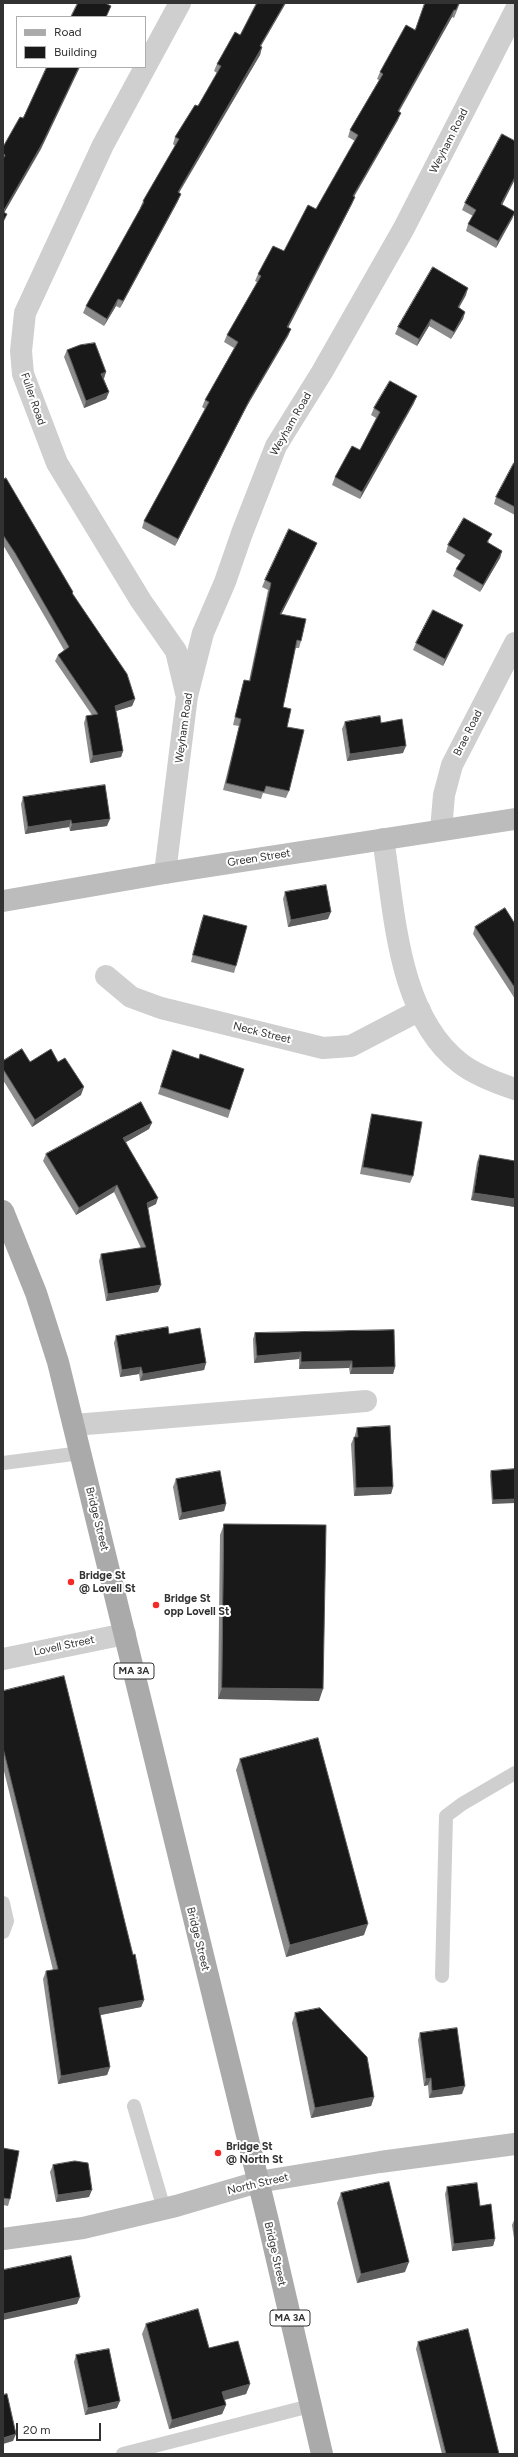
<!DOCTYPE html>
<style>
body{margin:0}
#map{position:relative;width:518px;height:2457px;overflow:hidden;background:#fff;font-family:Figtree,sans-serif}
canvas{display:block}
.frame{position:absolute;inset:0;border:4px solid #323232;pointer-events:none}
.legend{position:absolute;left:16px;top:16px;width:130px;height:52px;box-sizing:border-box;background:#fff;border:1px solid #adadad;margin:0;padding:5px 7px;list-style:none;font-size:12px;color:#323232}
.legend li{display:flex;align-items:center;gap:8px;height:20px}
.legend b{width:20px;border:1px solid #adadad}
.scale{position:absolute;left:16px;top:2423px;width:85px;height:18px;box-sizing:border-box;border:2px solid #323232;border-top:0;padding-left:5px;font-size:12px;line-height:14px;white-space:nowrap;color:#323232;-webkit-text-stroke:3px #fff;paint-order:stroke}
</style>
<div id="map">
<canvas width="518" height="2457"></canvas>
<div class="frame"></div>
<ul class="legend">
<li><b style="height:5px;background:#aaa"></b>Road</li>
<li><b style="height:11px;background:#191919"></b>Building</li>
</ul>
<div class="scale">20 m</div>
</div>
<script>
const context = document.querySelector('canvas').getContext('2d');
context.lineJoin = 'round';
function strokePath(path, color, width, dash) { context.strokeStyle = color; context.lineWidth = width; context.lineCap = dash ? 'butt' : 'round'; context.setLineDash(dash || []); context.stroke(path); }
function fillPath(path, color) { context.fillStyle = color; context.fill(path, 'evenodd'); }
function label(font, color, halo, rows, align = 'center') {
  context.font = font + ' Figtree,sans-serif'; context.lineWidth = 4; context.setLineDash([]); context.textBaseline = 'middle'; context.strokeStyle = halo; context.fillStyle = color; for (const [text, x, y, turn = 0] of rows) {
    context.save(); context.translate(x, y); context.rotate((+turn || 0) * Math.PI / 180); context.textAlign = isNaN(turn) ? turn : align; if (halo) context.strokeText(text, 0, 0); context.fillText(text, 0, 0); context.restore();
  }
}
const lane = new Path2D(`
 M3,1463L81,1453
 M3,1903L7,1921L3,1932
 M442,1976L446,1816L462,1804L515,1773
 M134,2106L164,2209
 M123,2454L310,2406`);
const street = new Path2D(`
 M180,3L103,145L25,313L21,351L23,374L57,463L141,601L176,651L186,693
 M441,830L444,795L452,765L515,643
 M383,839C395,912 397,1014 460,1063C475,1075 497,1083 515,1089
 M165,873L187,696L203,633L225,582L242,533L276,446L322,372L404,228L515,11
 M106,976L131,997L161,1008L323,1048L351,1046L420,1010
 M74,1425L366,1401
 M3,1659L125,1634`);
const secondary = new Path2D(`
 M3,901L165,873L515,819
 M3,2239L83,2228L176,2206L258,2182L380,2162L515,2144`);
const primary = new Path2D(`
 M3,1211L36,1293L58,1362L268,2221L322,2454`);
const wall = new Path2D(`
 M460,3L454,18L452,17L399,112L398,120L354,197L352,204L288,327L291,329L288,336L247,406L175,546L142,528L144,521L205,409L202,407L205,400L234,348L224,342L227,335L257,282L255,281L258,274L284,251L316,209L355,141L348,137L350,130L379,80L377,79L380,72L415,30Z
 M261,47H262L260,55L179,193L178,201L120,308L116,306L104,326L83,313L86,306L141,208H140L143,201L175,146L173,144L175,137L198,106L217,73L214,71L217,64Z
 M515,141V179L502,205L515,212L512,219L496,248L466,231L468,224L473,216L462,210L465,203Z
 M466,295L459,308L465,312L463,319L451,339L429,326L417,346L395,334L398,327Z
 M67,350L106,372L104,379L109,392L106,399L84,408L64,357Z
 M414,403L360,499L332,485L335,477L360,450L376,418L371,415L374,408Z
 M515,463V515L494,504L496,497Z
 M3,480L73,594L135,699L132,706L116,711L123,751L121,757L90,763L84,723L86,716L92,715L55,661L58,655L64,650L12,560L3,545Z
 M489,541L488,543L502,551L500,558L480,592L453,576L456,569L461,561L446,552L448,545Z
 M317,543L314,550L281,614L301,641L299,648H295L283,707L287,727L289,791L286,798L263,793L261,799L223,790L239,726L233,725L242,687L244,680L249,681L268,590L262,587L265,580Z
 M460,632L443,666L413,650L416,643Z
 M345,722L381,723L403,753L347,761L342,729Z
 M23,797L107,826L70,831L69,827L25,834L21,804Z
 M285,892L328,919L288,927L283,899Z
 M204,915L236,966L234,973L191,962L201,922Z
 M515,924V999L473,934L475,927Z
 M173,1050L199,1059L200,1054L244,1069L228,1118L158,1094Z
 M3,1061L58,1062L81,1095L32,1127L3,1080Z
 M372,1114L413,1176L410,1183L360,1174L370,1121Z
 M149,1129L126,1142L156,1204L147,1208L158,1292L106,1301L99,1261L101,1254L141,1248L114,1192L76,1215L43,1161L46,1154Z
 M480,1155L515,1161V1207L471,1200L477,1162Z
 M255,1333L395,1367L393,1374H350L349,1368L299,1369V1359L254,1363L253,1339Z
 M169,1334L206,1363L204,1370L140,1381L139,1374L120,1377L114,1343L116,1336Z
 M357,1428L393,1487L391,1494L354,1496L351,1444L354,1437H355V1435Z
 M515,1469L492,1504L490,1475L491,1471Z
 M176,1479L226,1504L224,1511L179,1520L173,1487Z
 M224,1524L319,1701L218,1699L220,1535Z
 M3,1691L133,1955L144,2000L141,2007L100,2015L110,2067L107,2075L58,2084L43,1979L46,1971L53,1970L3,1767Z
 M240,1759L364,1935L286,1957L236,1770Z
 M295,2013L374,2097L371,2106L311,2118L292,2023Z
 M420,2033L462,2094L429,2098L428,2085L424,2086L418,2040Z
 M3,2148L10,2199L8,2206L3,2205Z
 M53,2165L89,2197L56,2202L50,2172Z
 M447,2187L480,2206L495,2239L493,2246L452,2251L445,2194Z
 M341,2193L405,2272L357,2283L337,2203Z
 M515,2218V2245L512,2225Z
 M146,2324L209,2348L250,2384L246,2394L225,2400L226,2405L222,2414L169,2429L142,2334Z
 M418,2342L499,2454H442L416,2349Z
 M76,2355L117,2408L85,2415L74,2362Z`);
const shadedWall = new Path2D(`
 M285,3H286L257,53L260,46Z
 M454,10L452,17L395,118L398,111Z
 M262,47L260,55L175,199L178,192Z
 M79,67H80L41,149L3,215V212Z
 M401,113L398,120L350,203L353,196Z
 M515,177V179L499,211L501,204Z
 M181,194L178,201L120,308L123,301Z
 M355,197L352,204L285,334L287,327Z
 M515,212L512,219L496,248L498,241Z
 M468,288L466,295L455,314L458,307Z
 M118,299L116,306L104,326L107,319Z
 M465,312L463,319L451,339L454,332Z
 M431,319L429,326L417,346L419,339Z
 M291,329L288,336L247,406L175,546L178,539L250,399Z
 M106,372L103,380L101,374Z
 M109,392L106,399L84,408L86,401Z
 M417,396L414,403L360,499L362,492Z
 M317,543L314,550L278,621L280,614Z
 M502,551L500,558L480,592L483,585Z
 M463,625L460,632L443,666L445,659Z
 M135,699L132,706L113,712L115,706Z
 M406,746L403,753L347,761L350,754Z
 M123,751L121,757L90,763L93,756Z
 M110,819L107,826L70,831L72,824Z
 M71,820L69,827L25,834L28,827Z
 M331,912L328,919L288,927L291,920Z
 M84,1087L81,1095L32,1127L35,1120Z
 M152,1123L149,1129L121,1145L123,1138Z
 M117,1185L114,1192L76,1215L79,1208Z
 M474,1193L515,1199V1207L471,1200Z
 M158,1198L156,1204L144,1210L147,1203Z
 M161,1285L158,1292L106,1301L108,1294Z
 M301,1352L299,1359L254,1363L257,1356Z
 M352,1361L349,1368L299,1369L301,1362Z
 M206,1363L204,1370L140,1381L143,1374Z
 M141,1367L139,1374L120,1377L122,1370Z
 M395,1367L393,1374H350L352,1368Z
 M393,1487L391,1494L354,1496L356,1488Z
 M515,1499V1503L492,1504L493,1500Z
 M226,1504L224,1511L179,1520L182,1513Z
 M222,1688L323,1689L319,1701L218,1699Z
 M368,1924L364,1935L286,1957L290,1945Z
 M144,2000L141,2007L96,2016L99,2008Z
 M110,2067L107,2075L58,2084L61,2076Z
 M431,2078L428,2085L424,2086L426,2079Z
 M465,2086L462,2094L429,2098L432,2091Z
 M374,2097L371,2106L311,2118L315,2108Z
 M92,2190L89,2197L56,2202L58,2195Z
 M495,2239L493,2246L452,2251L454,2244Z
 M409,2262L405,2272L357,2283L361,2274Z
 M80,2297L77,2304L3,2320V2314Z
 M250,2384L246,2394L219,2401L222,2392Z
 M120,2401L117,2408L85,2415L88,2408Z
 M226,2405L222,2414L169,2429L172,2420Z
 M16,2434L13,2441L3,2444V2438Z`);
const building = new Path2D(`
 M78,3H105L111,6L106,17H71Z
 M257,3H285L260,46L262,47L178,192L181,194L123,301L118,299L107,319L86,306L144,202L143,201L179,139L175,137L195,105L198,106L221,66L217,64L235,32L240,35Z
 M425,3H459L456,10H454L398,111L401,113L353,196L355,197L287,327L291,329L250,399L178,539L144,521L209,402L205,400L238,342L227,335L261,276L258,274L273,246L284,251L308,205L316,209L358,135L350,130L383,74L380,72L406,25L415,30Z
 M47,67H79L43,142L3,212V159L5,155L3,153V147L20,117L23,118Z
 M502,134L515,141V177L501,204L515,212L498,241L468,224L476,210L465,203Z
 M3,212L7,214L3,222Z
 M433,267L468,288L458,307L465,312L454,332L431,319L419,339L398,327Z
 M95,343L106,372L101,374L109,392L86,401L67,350L80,345Z
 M390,381L417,396L362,492L335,477L352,446L360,450L380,412L374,408Z
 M514,463H515V507L496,497Z
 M6,478L73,592L72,593L127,674L135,699L115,706L123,751L93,756L86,716L98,714L58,655L69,647L15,553L3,535V480Z
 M464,518L492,534L487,542L502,551L483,585L456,569L465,555L448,545Z
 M289,529L317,543L280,614L306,619L301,641L297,640L283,707L291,709L287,727L304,730L289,791L266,786L264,792L226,783L241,719L235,717L244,680L250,681L271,583L265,580Z
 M433,610L463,625L445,659L416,643Z
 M380,716L381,723L402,719L406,746L350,754L345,722Z
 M105,785L110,819L72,824L71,820L28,827L23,797Z
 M326,885L331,912L291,920L285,892Z
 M505,908L515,924V988L475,927Z
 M204,915L247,926L236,966L193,955Z
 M22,1049L30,1062L51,1049L58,1062L65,1058L84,1087L35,1120L3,1069V1061Z
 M173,1050L199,1059L200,1054L244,1069L230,1110L161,1087Z
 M141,1102L152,1123L123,1138L158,1198L147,1203L161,1285L108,1294L101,1254L146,1247L117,1185L79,1208L46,1154Z
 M372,1114L422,1122L413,1176L363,1167Z
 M480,1155L515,1161V1199L474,1193Z
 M168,1327L169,1334L200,1328L206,1363L143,1374L141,1367L122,1370L116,1336Z
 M394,1330L395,1367L352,1368V1361L301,1362V1352L257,1356L255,1333Z
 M390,1426L393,1487L356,1488L354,1437H358L357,1428Z
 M515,1469V1499L493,1500L491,1471Z
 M220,1471L226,1504L182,1513L176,1479Z
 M224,1524L326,1525L323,1689L222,1688Z
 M64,1676L133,1955L135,1954L144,2000L99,2008L110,2067L61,2076L46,1971L58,1969L3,1748V1691Z
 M318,1738L368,1924L290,1945L240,1759Z
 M320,2008L367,2057L374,2097L315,2108L295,2013Z
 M457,2028L465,2086L432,2091L431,2078L426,2079L420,2033Z
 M3,2148L19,2151L10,2199L3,2198Z
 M75,2161L88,2163L92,2190L58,2195L53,2165Z
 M389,2182L409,2262L361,2274L341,2193Z
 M477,2183L480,2206L491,2204L495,2239L454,2244L447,2187Z
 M71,2256L80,2297L3,2314V2270Z
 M198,2309L209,2348L238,2341L250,2384L222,2392L226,2405L172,2420L146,2324Z
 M468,2329L499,2454H446L418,2342Z
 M109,2349L120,2401L88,2408L76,2355Z
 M7,2394L16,2434L3,2438V2395Z`);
const markers = [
 [71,1582,4,"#f42a29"],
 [156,1605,4,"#f42a29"],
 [218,2153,4,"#f42a29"]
];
const shields = [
 [134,1671,40],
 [290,2318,40]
];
const shieldNames = [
 ["MA 3A",134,1671],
 ["MA 3A",290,2318]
];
const streetNames = [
 ["Weyham Road",449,141,-63],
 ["Fuller Road",33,399,71],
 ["Weyham Road",291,424,-60],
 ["Weyham Road",184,728,-82],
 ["Brae Road",468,733,-63],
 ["Green Street",259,858,-9],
 ["Neck Street",262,1033,14],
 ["Bridge Street",97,1519,76],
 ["Lovell Street",64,1646,-12],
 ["Bridge Street",198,1939,76],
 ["North Street",258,2184,-13],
 ["Bridge Street",275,2254,77]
];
const poiNames = [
 ["Bridge St",79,1576],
 ["@ Lovell St",79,1589],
 ["Bridge St",164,1599],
 ["opp Lovell St",164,1612],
 ["Bridge St",226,2147],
 ["@ North St",226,2160]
];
strokePath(lane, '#cfcfcf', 14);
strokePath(street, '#cfcfcf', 22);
strokePath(secondary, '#bcbcbc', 22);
strokePath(primary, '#aaa', 22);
fillPath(wall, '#8c8c8c');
fillPath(shadedWall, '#5e5e5e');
fillPath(building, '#191919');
strokePath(building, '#5e5e5e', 1);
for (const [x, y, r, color] of markers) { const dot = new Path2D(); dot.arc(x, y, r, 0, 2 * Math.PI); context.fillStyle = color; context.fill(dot); strokePath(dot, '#fff', 1.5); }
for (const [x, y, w] of shields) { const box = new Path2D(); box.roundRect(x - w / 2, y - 8, w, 16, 3); context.fillStyle = '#fff'; context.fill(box); strokePath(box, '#323232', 1); }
label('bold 10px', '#323232', null, shieldNames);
label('11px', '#323232', '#fff', streetNames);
label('bold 11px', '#323232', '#fff', poiNames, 'left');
</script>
